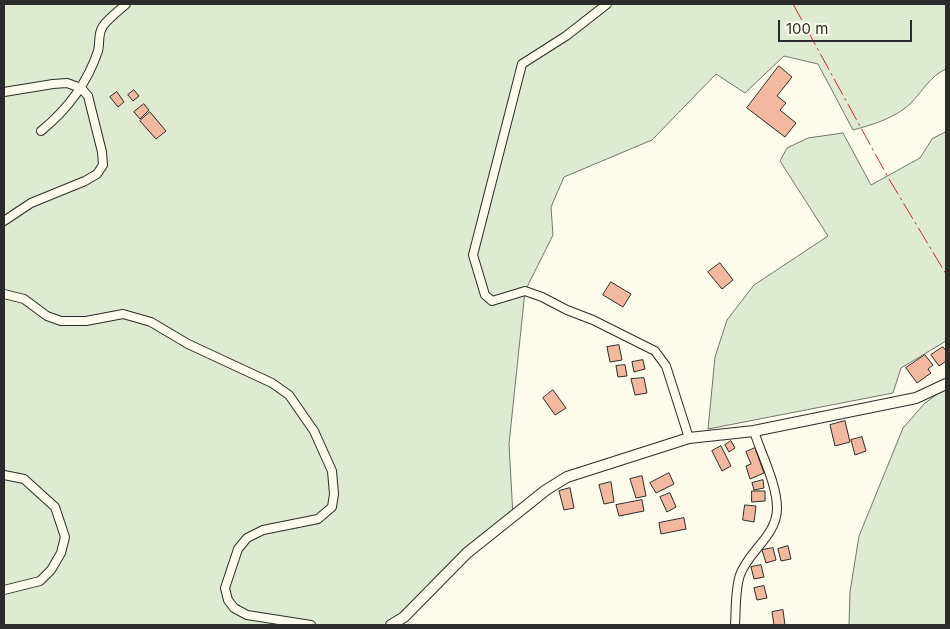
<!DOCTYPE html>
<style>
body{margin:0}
#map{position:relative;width:950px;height:629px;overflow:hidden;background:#fdfbea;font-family:Inter,sans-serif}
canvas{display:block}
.frame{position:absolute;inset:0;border:5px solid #2b2b2b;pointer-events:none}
.scale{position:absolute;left:778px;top:20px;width:134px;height:22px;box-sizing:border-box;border:2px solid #2b2b2b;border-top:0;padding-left:6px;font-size:15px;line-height:18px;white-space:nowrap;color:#2b2b2b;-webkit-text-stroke:4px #fdfbea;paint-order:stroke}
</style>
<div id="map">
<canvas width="950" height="629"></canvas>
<div class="frame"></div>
<div class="scale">100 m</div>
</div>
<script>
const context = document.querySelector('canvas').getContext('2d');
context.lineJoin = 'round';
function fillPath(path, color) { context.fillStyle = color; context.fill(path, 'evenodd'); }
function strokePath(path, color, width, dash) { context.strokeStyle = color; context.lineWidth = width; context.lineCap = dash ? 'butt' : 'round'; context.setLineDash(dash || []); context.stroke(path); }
const green = new Path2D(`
 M4,4H946V69C930,76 922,92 910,104C895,118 872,125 853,130L818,64L784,56L745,93L716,74L652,140L564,177L551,207L553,235L525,291L509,444L513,516L389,625H4Z
 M946,132V341L901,368L893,393L708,429L715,357L727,320L754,285L828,236L780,161L787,148L808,138L843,133L871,185L920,158L932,139Z
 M946,388V625H849L850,592L859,536L903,428L924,404Z`);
const building = new Path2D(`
 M779,66L792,77L777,96L786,103L780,110L796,123L785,137L747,108Z
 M134,90L139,96L133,101L128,95Z
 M117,92L124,102L118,107L110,97Z
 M144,104L149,110L140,119L134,112Z
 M150,112L166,131L156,139L140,121Z
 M720,263L733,280L722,289L708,272Z
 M611,282L631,294L623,307L603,295Z
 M619,345L622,360L610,362L607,347Z
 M943,347L946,351V361L939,366L931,355Z
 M925,355L933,365L928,369L931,373L917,383L906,368Z
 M643,360L645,369L634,372L632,362Z
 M625,365L627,376L618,377L616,366Z
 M644,378L647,393L635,395L631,379Z
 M553,390L566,408L555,415L543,398Z
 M845,421L850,442L835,446L830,425Z
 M862,437L866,451L855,455L851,440Z
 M731,441L735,448L729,452L725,445Z
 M721,446L731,466L722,471L712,451Z
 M755,448L764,473L750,479L746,466L751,464L746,452Z
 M669,473L674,484L656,493L650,483Z
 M642,476L646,496L636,498L630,479Z
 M763,480L764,488L754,490L752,483Z
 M611,482L614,502L604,504L599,485Z
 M570,488L574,508L564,510L559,491Z
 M752,491H765V501L752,502Z
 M670,493L676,507L667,512L660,497Z
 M642,500L644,511L619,516L616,505Z
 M745,505L756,506L754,522L743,520Z
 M684,518L686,529L661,534L659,523Z
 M788,546L791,559L781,561L778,549Z
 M773,548L776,560L766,563L762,550Z
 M761,565L764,577L754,579L751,567Z
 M764,586L767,598L757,600L754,588Z
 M783,610L785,625H774L772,612Z`);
const minor = new Path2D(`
 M607,4L566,36L522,64L473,255L485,295L492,301L525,291L542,297L567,310L593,320L655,351L666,366L689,438
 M4,92L53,84L67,83L81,88L88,96L102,152L103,165L97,174L85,181L31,203L4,221
 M41,131C68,109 87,84 98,51C100,44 98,34 102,28C105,21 120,10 126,4
 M4,294L24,299L47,316L61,321H86L123,314L151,322L188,344L272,383L289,395L314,431L332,471L334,494L332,507L318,519L263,530L247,538L238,549L225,588L228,600L234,608L247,615L311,625
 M4,475L24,479L55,507L65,537L61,553L51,570L40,581L4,590
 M735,625C736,610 735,590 740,575C749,550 777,536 777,508C777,484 761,454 754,431`);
const tertiary = new Path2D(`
 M391,625L404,617L467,553L546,490L567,477L689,438L754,431L916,398L946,384`);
const power = new Path2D(`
 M793,4L889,179L946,274`);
fillPath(green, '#deebd1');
strokePath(green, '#74746e', 1);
fillPath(building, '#f2b8a0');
strokePath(building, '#2b2b2b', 1);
strokePath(minor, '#2b2b2b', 10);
strokePath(tertiary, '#2b2b2b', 12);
strokePath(minor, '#fdfbea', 8);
strokePath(tertiary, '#fdfbea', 10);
strokePath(power, '#c62828', 1, [18, 4, 2.5, 4]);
</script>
